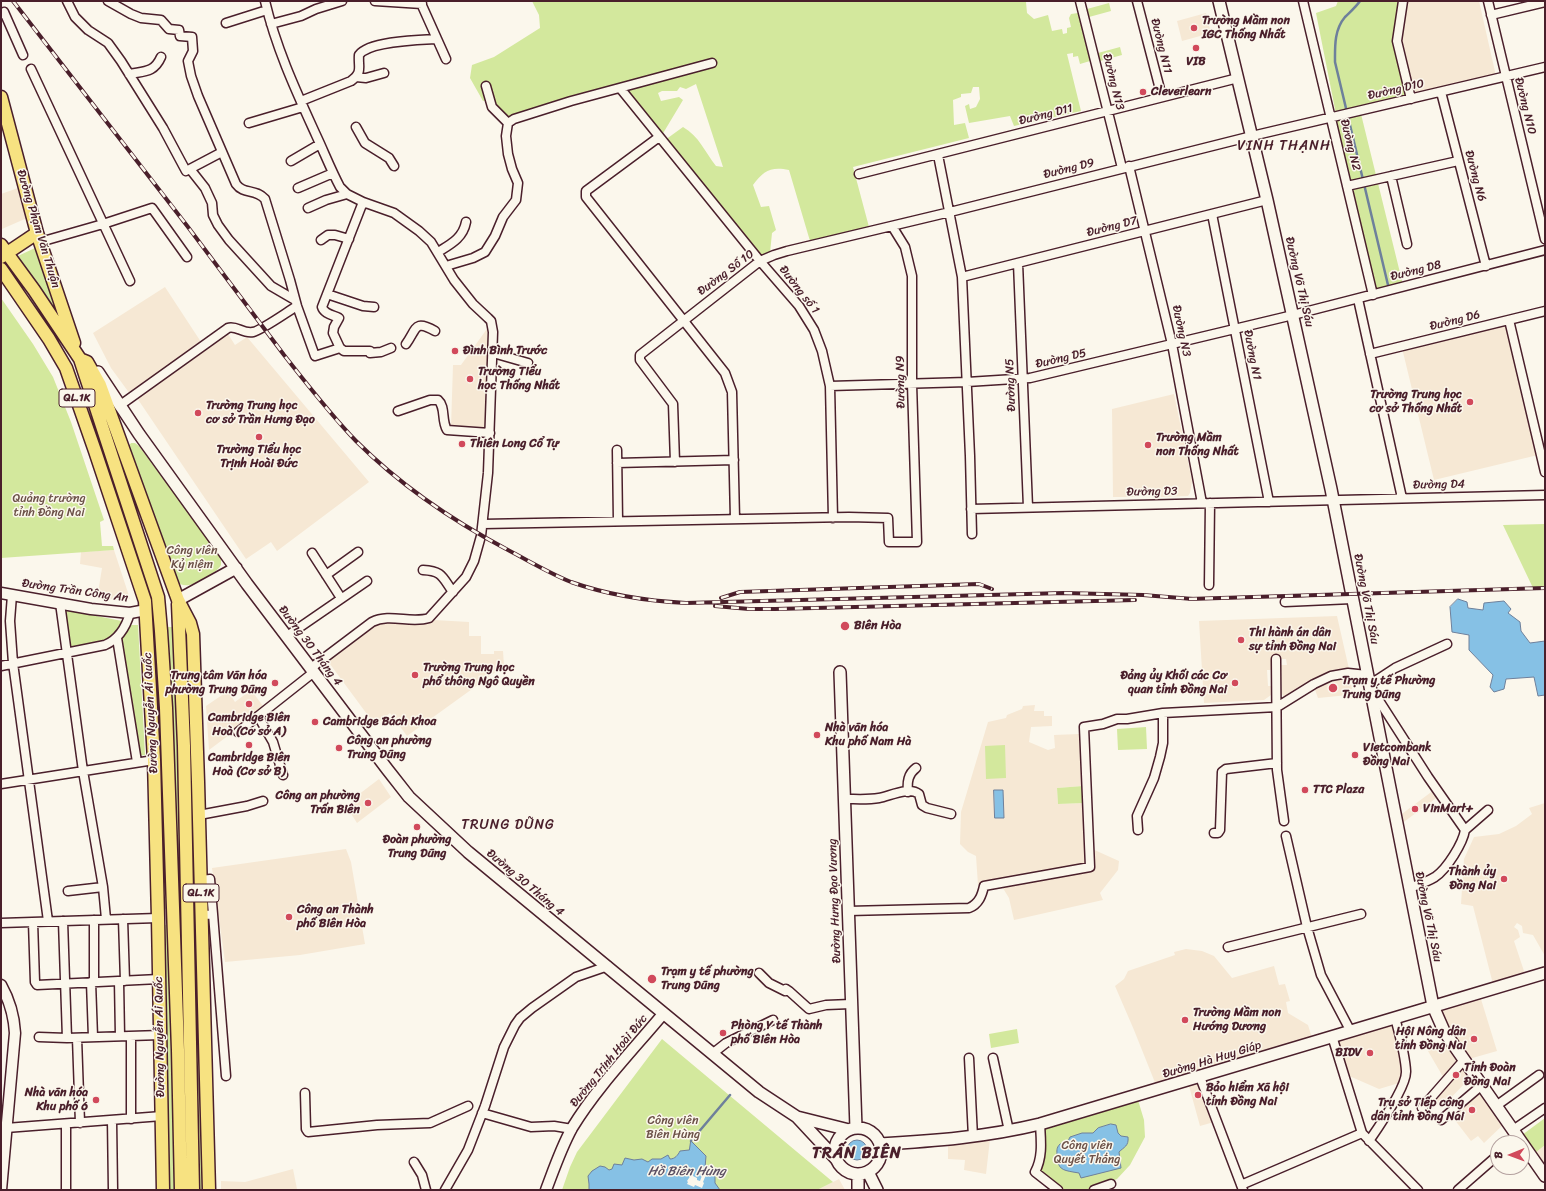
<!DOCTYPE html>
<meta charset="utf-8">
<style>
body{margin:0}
#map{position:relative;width:1546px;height:1191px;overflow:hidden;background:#fbf7ec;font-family:Sriracha,sans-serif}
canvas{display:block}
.frame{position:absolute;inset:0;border:2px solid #4a1f2b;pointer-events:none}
.north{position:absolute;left:1490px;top:1135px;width:40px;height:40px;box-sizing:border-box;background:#fbf7ec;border:1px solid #b4a19f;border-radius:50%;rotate:269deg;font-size:11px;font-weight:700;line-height:16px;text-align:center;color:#4a1f2b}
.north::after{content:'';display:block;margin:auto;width:14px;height:18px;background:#d1495b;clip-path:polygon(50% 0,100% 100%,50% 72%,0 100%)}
</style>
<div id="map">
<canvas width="1546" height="1191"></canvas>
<div class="frame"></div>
<div class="north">B</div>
</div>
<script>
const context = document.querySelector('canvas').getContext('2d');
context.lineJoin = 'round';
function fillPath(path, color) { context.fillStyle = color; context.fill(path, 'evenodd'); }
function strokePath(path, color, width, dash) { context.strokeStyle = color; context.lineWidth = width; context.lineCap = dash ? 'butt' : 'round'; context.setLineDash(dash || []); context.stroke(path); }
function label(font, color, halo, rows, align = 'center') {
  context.font = font + ' Sriracha,sans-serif'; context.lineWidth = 3; context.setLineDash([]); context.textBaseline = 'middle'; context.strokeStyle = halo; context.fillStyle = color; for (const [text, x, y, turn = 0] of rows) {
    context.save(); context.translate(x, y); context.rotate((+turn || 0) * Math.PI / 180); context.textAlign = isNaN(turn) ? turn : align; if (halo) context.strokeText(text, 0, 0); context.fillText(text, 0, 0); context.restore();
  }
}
const built = new Path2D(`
 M1405,1H1479L1496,76L1413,96L1400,41Z
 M1206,13L1211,33L1182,41L1177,21Z
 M18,188L27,218L2,229L1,194Z
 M165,287L201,342L130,394L111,368L93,333Z
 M1507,323L1538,455L1434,480L1402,348Z
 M489,326L490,338L487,429L451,427L453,365H461Z
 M228,334L235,345L247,337L369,482L277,551L271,542L246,559L137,398Z
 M1174,394L1192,481L1190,493L1188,496L1161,497L1158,492L1141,493L1137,497H1113L1112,409Z
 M114,550L130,599H97L102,568L80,564L81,552Z
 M1337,616L1349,669L1286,699L1282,694L1281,665H1287L1286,659H1271V670H1267L1268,686H1271V695L1264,700L1204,703L1199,621Z
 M434,620L469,622V636H481V654H494V651H503L504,666L407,736L390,713L375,725L327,660L379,622Z
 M1342,677H1350L1352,689L1348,690V695L1318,698L1314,687L1322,682Z
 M251,690L263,706L247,719L249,720L209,750L206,706L228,691L235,702Z
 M1035,705L1034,711H1044V716H1052V726L1031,727L1029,742L1048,750L1055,748L1054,735L1079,734L1083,786L1057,788L1058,804L1084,803L1088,866L978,885L976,856L968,852L960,844L961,812L988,722L1006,718L1007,715L1022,709L1023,706Z
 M379,779L391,797L357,823L348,809L350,807L349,806L356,801L354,798Z
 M1434,790L1439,796L1401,824L1399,816Z
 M1545,803V956L1533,935L1523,933L1522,926L1517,923L1514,927L1518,930L1520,937L1514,941L1525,974L1493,984L1473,906L1461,904L1464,859L1474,837L1499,834L1516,826L1532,814L1529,808Z
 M1090,848L1119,861L1118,870L1100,893L1103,900L1014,920L1009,898L1001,885L1090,869Z
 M346,849L351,862L365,944L300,955L225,962L212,868Z
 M1186,949L1202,951L1214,956L1232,978L1274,966L1279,985L1285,984L1290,1001L1286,1002L1288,1013L1308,1025L1312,1038L1156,1085L1134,1030L1115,986L1124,979L1128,971L1175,955L1174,952Z
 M1480,996L1497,1051L1469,1059L1447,1027L1439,1009Z
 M1393,1022L1404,1071L1399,1083L1379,1089L1347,1075L1336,1039Z
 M1445,1040L1471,1077L1441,1108L1432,1099L1446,1082L1428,1051Z
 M1199,1081L1214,1122L1200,1126L1189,1086Z
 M1480,1090L1504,1124L1484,1143L1478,1136L1471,1141L1451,1115Z
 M990,1139L986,1174L964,1170L965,1160L948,1159V1144Z
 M1545,1145V1168L1535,1153Z
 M293,1169L297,1189L292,1190H221V1181L245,1182Z
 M839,1179L845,1190H817Z`);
const green = new Path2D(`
 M532,1H1028L1026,2L1027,13L1034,19L1048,15L1052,31L1062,29L1063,34L1067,33V28L1071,27L1069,18L1071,14L1078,13L1090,61L1080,64L1078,56L1073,57V53L1067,54L1081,111L1014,126L1010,116L969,123L965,106L969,104L970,109L976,107L980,99L979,87H973L971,93L961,94V97L953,100L954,125L965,123L969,138L853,167L869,227L810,241L789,170C771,166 763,171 753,185L761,207L769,206L776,230L772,233L770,253L761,258L665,140L683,127C699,136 705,152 716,166L723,167L696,84L686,89L680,87L677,91H662L658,93L661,101L679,97L683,100L662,135L621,85L508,120L498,110L491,99L483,101L470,78L472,65L494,57L540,28L539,15Z
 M1338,1H1400L1394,41L1408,97L1336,114L1316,13L1336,6Z
 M1109,3L1111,11L1089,17L1087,9Z
 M1120,47L1122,55L1100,61L1098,53Z
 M1361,114L1403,285L1376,292L1331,121Z
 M35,248L57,311L18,256Z
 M1,298L33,344L53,377L71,422L104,520L100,522L102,546H113L114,550L1,558Z
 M131,443H135L139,446L221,557V565C218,572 197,584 189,585C184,586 180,585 177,581L128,447Z
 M1545,524V588H1533L1503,525Z
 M66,610L122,621L123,624L110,640L69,649L65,611Z
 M129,625H138L145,755L138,756L120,638Z
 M165,627H175L183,903H176Z
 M152,634H157L168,909H162Z
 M184,635H188L197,904H192Z
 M1146,727L1147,749L1118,750L1117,729Z
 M1005,745L1006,778L986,779L985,746Z
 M1083,786L1084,803L1058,804L1057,788Z
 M192,924H197L204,1190H198Z
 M163,925H168L173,1030L176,1190H167Z
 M1017,1029L1019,1043L991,1048L989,1034Z
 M662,1039L833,1182L817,1190H562L570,1167L577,1152Z
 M1138,1100L1144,1120L1145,1137L1130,1165L1117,1179L1090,1190H1061L1037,1171L1042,1128Z
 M1545,1118V1145L1535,1153L1522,1135Z`);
const water = new Path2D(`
 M1458,599L1467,602L1468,608L1483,610L1484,603L1504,601L1511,609L1508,613L1520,622L1521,631L1530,643L1545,641V695L1538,696L1534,677L1506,679L1504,689L1494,692L1490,687L1493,675L1469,650V635L1452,632L1450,607Z
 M994,790H1003L1004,818H995Z
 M1111,1124L1116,1125L1118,1133L1121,1136L1128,1137C1129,1146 1124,1147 1119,1152L1121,1168L1081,1178L1079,1173C1077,1173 1075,1172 1073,1172C1062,1170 1058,1169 1057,1156C1057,1151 1056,1148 1060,1144L1067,1143L1070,1137L1082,1133H1093L1098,1128Z
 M847 1150a10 10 0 1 1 20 0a10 10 0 1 1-20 0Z
 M691,1141L706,1156L705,1168L715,1173V1183L720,1190H589V1184L588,1176L592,1171L600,1166L605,1167L609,1170L612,1169L614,1164L622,1165L625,1158L634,1160L642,1159L648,1162L652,1159H661L668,1155L670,1159C675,1159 678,1155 680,1151L689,1150Z`);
const pier = new Path2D(`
 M705,1168L708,1170L703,1182L704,1183L702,1188L695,1185L694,1187L687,1184L688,1182L687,1181L691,1175L697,1178V1180L700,1181Z`);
const stream = new Path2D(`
 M1360,1C1356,7 1350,12 1345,17C1334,30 1335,47 1335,62L1388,285
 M691,1141L730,1095`);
const minor = new Path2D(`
 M67,1L75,17L88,30L108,43L121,61L163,128L186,171L222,152
 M108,1L131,14L141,18L161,20L169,29L179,30L180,36L192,37L193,51L188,61L191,76L198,96L236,184C244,195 255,188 265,199L290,280L297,306L315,356L340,348L333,333L334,327L339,318C333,315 324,314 322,307L363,202
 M265,1C276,48 296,91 316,135C324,152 331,170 340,187L347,194L363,202L394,213L419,231L431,242L454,280L473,304L488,318L491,321L493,332L488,473L481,536L474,561L466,577L429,618C411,624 390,613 372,622L311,668
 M375,1L422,4
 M420,1L446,59
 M1080,1L1122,168
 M1137,1L1162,97
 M1303,1L1373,295
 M1403,1L1397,41L1411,99
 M1488,1L1545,239
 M1,14L4,12L23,55
 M1491,15L1545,2
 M226,23L267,10
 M271,24L301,16L316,9L342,1
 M31,69L130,281
 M129,74C144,71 154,73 161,57
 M356,77L366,78L384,73
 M486,86L492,107L508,123
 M620,88L760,261L799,306L814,330L822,351L830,386L833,518
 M1441,92L1486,266
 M301,101L351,81C363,72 358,68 359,55C369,41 419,40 437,39
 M249,123L303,107
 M356,127L365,143L389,158L394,166
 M659,137L586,191V197L725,373L732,392L735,519
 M938,155L962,277L970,456L972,534
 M291,161L320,144
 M1129,166L1172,344L1202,503
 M190,169L205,188L212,203L213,215L218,225L229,240L271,286L295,300
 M859,174L1238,78
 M1391,176L1407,244
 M1347,186L1458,161
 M298,188L333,173
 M308,208L326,200L347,194
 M1212,214L1269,502
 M321,240L328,235H335L349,239
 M40,242L103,224L152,208L187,257
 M438,252C451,244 463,238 466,222
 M1018,263L1028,507
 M446,266L473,258L485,252L495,236L503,217L516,200L518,183L512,169L508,154L506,136L508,123L514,119L571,101L712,63
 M962,277L1267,200
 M327,294L363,306L374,307
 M1358,299L1402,498
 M1509,320L1545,472
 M406,344C417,329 414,319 435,331
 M340,348L344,351H370
 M370,353L381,352L391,348
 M493,353L528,363
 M1370,354L1545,311
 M830,386L967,382L1030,378L1293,315L1545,250
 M119,406L228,328C236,325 243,334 253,332C262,330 287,312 297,306
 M398,411L430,400H438C446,407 441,420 447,430L490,433
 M617,450L618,521
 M675,462L673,404L640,360V355L760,261L774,255L787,251L950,212L1252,136L1545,67
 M617,463L734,460
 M971,509L1545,495
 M483,524L849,517L888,518L889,542H917L912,384V276L905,247L892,226
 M312,553L341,598
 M423,570C443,571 442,577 453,592
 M326,575L358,552
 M1209,585L1210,503
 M12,595L10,621L13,663L48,921
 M1285,602L1352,599
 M60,603L83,771L103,887L106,919
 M287,636L367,581
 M117,638L137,762
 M1447,644L1395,668L1369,685L1428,777L1465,830
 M1276,659L1277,770L1284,821
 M1,666L105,645C119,639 126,627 130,613
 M258,716L273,742L283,775
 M238,732L314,672
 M1,784L154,760
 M908,792C907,782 908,774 916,768
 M845,799C856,799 868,800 879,798C890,796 909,786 919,794L922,805L927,808L951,814
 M199,815L247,806L263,801
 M1138,830L1137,816L1154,778L1160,757L1163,743V713
 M1214,833H1218L1220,830L1222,772L1226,769L1277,763
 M1286,836L1307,927L1321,975L1350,1030
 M201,880L210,879L213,914
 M1409,888C1418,885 1427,882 1435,877C1447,869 1463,843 1465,830L1488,810
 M68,891L103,887
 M848,911L969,908C979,904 982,895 984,886L1090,867L1084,727L1103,724L1117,719H1127L1163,713L1277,707L1314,684L1331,676L1348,673L1367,675
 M201,915L213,914L226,1076
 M123,919L125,981
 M94,920V982
 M63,921L67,1038
 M33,922L35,982L37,985L159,979
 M1,923L158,918
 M1228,947L1361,914
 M759,973L769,983L785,991L786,989L789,991L809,1009L826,1005L851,1004
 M119,981L120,1036
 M91,982L93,1037
 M131,1036V1119
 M1332,1036L1362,1133L1418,1190
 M39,1037L67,1038L161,1035
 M77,1038L80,1123
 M712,1054L726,1043L773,1020
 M969,1058L973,1137
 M993,1058L1009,1131
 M1200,1077L1243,1190
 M305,1093L306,1129L308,1132L377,1125L430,1123L468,1106
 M1496,1106L1539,1075
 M1422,1108L1464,1060
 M482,1113L531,1127L554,1126L572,1129
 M112,1120L113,1190
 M1441,1120L1482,1085
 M66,1124V1190
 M1040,1124C1041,1141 1043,1157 1035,1172L1058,1190
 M6,1128L162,1116
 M1513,1130L1545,1108
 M1369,1141C1378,1128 1407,1086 1406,1071C1405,1053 1399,1034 1395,1017
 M1512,1143L1519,1138
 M414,1162L422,1175L426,1190
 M1241,1185L1362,1133
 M445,1190L468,1150L485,1106L504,1047L515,1025L520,1018L532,1008L576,977L608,966
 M1094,1190L1111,1184
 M1458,1190L1498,1155`);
const tertiary = new Path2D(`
 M1,593L91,609L130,613L146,610
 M1,985C10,1001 14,1015 15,1033L1,1190
 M546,1190C554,1169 561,1148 572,1128C597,1087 632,1051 663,1014`);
const secondary = new Path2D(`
 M1219,1L1267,200L1331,489L1433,1006L1444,1031L1545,1176
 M98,372L139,434L247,584L387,769L409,797L468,852L759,1092L797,1117L849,1130
 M178,600L236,568
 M840,672L856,1128
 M797,1117L837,1160
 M835 1151a23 23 0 1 1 46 0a23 23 0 1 1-46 0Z
 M880,1144C935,1141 986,1137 1040,1124L1545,973
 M868,1172L877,1190
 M858,1174V1190`);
const primary = new Path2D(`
 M1,97L37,233L74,343
 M1,245L34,290L80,359L158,597L161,631L166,708L178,1050L181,1190
 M1,257L37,233
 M1,269L49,339L66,368L95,451L145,601L154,760L158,918L163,1190
 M82,360L87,362L100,385L178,600L190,623L193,634L198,782L209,1190
 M178,604L184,746L193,1190`);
const rail = new Path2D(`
 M13,1C71,77 130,151 188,227C220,270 252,312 284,355C307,384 330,414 356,441C400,485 453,521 508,550C529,561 549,573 571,582C608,595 646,601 686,603L1064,593L1143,595L1193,599
 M721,598L740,592L979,584L992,589
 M1189,599L1545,588
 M715,606L749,609H775L1135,600`);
const markers = [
 [1194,28,4,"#d1495b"],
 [1196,48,4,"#d1495b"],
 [1143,92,4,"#d1495b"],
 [455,351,4,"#d1495b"],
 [470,379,4,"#d1495b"],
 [1470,402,4,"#d1495b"],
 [198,413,4,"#d1495b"],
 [259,437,4,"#d1495b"],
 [462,444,4,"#d1495b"],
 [1148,445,4,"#d1495b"],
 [845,626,5,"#d1495b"],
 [1241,640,4,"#d1495b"],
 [415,675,4,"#d1495b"],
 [275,683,4,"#d1495b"],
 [1235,683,4,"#d1495b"],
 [1333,688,5,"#d1495b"],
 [249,704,4,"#d1495b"],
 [315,722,4,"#d1495b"],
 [817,735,4,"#d1495b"],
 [249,745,4,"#d1495b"],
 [339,748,4,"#d1495b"],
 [1355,755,4,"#d1495b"],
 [1305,790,4,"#d1495b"],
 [368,803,4,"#d1495b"],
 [1415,809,4,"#d1495b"],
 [417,827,4,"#d1495b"],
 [1504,879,4,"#d1495b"],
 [289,917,4,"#d1495b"],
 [652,979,5,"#d1495b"],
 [1185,1020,4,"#d1495b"],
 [723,1033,4,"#d1495b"],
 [1474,1039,4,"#d1495b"],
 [1370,1053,4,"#d1495b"],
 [1456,1075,4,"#d1495b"],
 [1198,1095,4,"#d1495b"],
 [96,1100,4,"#d1495b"],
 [1472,1110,4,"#d1495b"]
];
const shields = [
 [77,398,36],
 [201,893,36]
];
const shieldNames = [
 ["QL.1K",77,398],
 ["QL.1K",201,893]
];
const poiNames = [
 ["Trường Mầm non",1202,21],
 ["IGC Thống Nhất",1202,35],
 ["VIB",1196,62,"center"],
 ["Cleverlearn",1151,92],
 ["Đình Bình Trước",463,351],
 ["Trường Tiểu",478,372],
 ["học Thống Nhất",478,386],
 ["Trường Trung học",1462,395,"right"],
 ["cơ sở Thống Nhất",1462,409,"right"],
 ["Trường Trung học",206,406],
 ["cơ sở Trần Hưng Đạo",206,420],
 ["Trường Mầm",1156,438],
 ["non Thống Nhất",1156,452],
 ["Thiên Long Cổ Tự",470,444],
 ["Trường Tiểu học",259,450,"center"],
 ["Trịnh Hoài Đức",259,464,"center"],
 ["Biên Hòa",854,626],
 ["Thi hành án dân",1249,633],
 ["sự tỉnh Đồng Nai",1249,647],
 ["Trường Trung học",423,668],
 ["phổ thông Ngô Quyền",423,682],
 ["Trung tâm Văn hóa",267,676,"right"],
 ["phường Trung Dũng",267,690,"right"],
 ["Đảng ủy Khối các Cơ",1227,676,"right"],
 ["quan tỉnh Đồng Nai",1227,690,"right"],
 ["Trạm y tế Phường",1342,681],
 ["Trung Dũng",1342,695],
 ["Cambridge Biên",249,718,"center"],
 ["Hoà (Cơ sở A)",249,732,"center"],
 ["Cambridge Bách Khoa",323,722],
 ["Nhà văn hóa",825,728],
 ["Khu phố Nam Hà",825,742],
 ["Công an phường",347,741],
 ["Trung Dũng",347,755],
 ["Vietcombank",1363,748],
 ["Đồng Nai",1363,762],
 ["Cambridge Biên",249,758,"center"],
 ["Hoà (Cơ sở B)",249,772,"center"],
 ["TTC Plaza",1313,790],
 ["Công an phường",360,796,"right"],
 ["Trấn Biên",360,810,"right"],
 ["VinMart+",1423,809],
 ["Đoàn phường",417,840,"center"],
 ["Trung Dũng",417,854,"center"],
 ["Thành ủy",1496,872,"right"],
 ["Đồng Nai",1496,886,"right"],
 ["Công an Thành",297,910],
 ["phố Biên Hòa",297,924],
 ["Trạm y tế phường",661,972],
 ["Trung Dũng",661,986],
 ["Trường Mầm non",1193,1013],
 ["Hướng Dương",1193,1027],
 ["Phòng Y tế Thành",731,1026],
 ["phố Biên Hòa",731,1040],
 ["Hội Nông dân",1466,1032,"right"],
 ["tỉnh Đồng Nai",1466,1046,"right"],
 ["BIDV",1362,1053,"right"],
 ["Tỉnh Đoàn",1464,1068],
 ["Đồng Nai",1464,1082],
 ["Bảo hiểm Xã hội",1206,1088],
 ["tỉnh Đồng Nai",1206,1102],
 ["Nhà văn hóa",88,1093,"right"],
 ["Khu phố 6",88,1107,"right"],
 ["Trụ sở Tiếp công",1464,1103,"right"],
 ["dân tỉnh Đồng Nai",1464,1117,"right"]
];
const streetNames = [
 ["Đường N11",1161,46,76],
 ["Đường N13",1113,82,76],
 ["Đường D10",1396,90,-13],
 ["Đường N10",1525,106,76],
 ["Đường D11",1046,115,-14],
 ["Đường N2",1350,145,76],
 ["Đường D9",1069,169,-14],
 ["Đường N6",1475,176,75],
 ["Đường D7",1112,227,-14],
 ["Đường Phạm Văn Thuận",38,229,73],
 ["Đường D8",1416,271,-14],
 ["Đường Số 10",726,273,-37],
 ["Đường Võ Thị Sáu",1299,282,77],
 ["Đường số 1",799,290,52],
 ["Đường D6",1455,321,-14],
 ["Đường N3",1181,331,78],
 ["Đường N1",1252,355,79],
 ["Đường D5",1061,359,-13],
 ["Đường N9",901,382,-91],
 ["Đường N5",1011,385,-92],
 ["Đường D4",1439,485,-1],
 ["Đường D3",1152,492,-1],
 ["Đường Trần Công An",75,591,8],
 ["Đường Võ Thị Sáu",1366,599,79],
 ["Đường 30 Tháng 4",310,646,53],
 ["Đường Nguyễn Ái Quốc",151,713,-93],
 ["Đường 30 Tháng 4",525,883,40],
 ["Đường Hưng Đạo Vương",835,901,-92],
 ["Đường Võ Thị Sáu",1428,917,78],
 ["Đường Nguyễn Ái Quốc",160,1037,-91],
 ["Đường Hà Huy Giáp",1212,1060,-17],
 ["Đường Trịnh Hoài Đức",609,1061,-51]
];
const parkNames = [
 ["Quảng trường",49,499],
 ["tỉnh Đồng Nai",49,513],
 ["Công viên",192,551],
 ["Kỷ niệm",192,565],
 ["Công viên",673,1121],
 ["Biên Hùng",673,1135],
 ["Công viên",1087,1146],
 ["Quyết Thắng",1087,1160]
];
const waterNames = [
 ["Hồ Biên Hùng",687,1172]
];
const quarterNames = [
 ["VINH THẠNH",1284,146],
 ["TRUNG DŨNG",508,825]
];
const districtNames = [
 ["TRẤN BIÊN",857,1154]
];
fillPath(built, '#f6e8d4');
fillPath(green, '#d3e89d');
fillPath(water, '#86c1e5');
strokePath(water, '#6e809b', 1);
fillPath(pier, '#fbf7ec');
strokePath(stream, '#6e809b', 2.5);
strokePath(minor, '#4a1f2b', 11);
strokePath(tertiary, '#4a1f2b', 13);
strokePath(secondary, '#4a1f2b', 14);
strokePath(primary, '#4a1f2b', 15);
strokePath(minor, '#fbf7ec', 8);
strokePath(tertiary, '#fbf7ec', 10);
strokePath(secondary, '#fbf7ec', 11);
strokePath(primary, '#f7e281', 12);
strokePath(rail, '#4a1f2b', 4);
strokePath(rail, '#fbf7ec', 2.5, [8]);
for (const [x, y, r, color] of markers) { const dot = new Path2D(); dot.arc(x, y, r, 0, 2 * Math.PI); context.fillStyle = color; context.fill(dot); strokePath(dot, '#fbf7ec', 1.5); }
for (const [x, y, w] of shields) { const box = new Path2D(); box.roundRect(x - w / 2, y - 9, w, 18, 3); context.fillStyle = '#fbf7ec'; context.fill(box); strokePath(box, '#4a1f2b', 1); }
label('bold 11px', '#4a1f2b', null, shieldNames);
label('bold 12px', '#4a1f2b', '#fbf7ec', poiNames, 'left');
label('12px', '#4a1f2b', '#fbf7ec', streetNames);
label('12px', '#6c5148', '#fbf7ec', parkNames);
label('italic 13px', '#5c5063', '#fbf7ec', waterNames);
context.letterSpacing = '1px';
label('14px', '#4a1f2b', '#fbf7ec', quarterNames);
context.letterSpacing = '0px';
context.letterSpacing = '1px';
label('bold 16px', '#4a1f2b', '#fbf7ec', districtNames);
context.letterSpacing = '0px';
</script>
